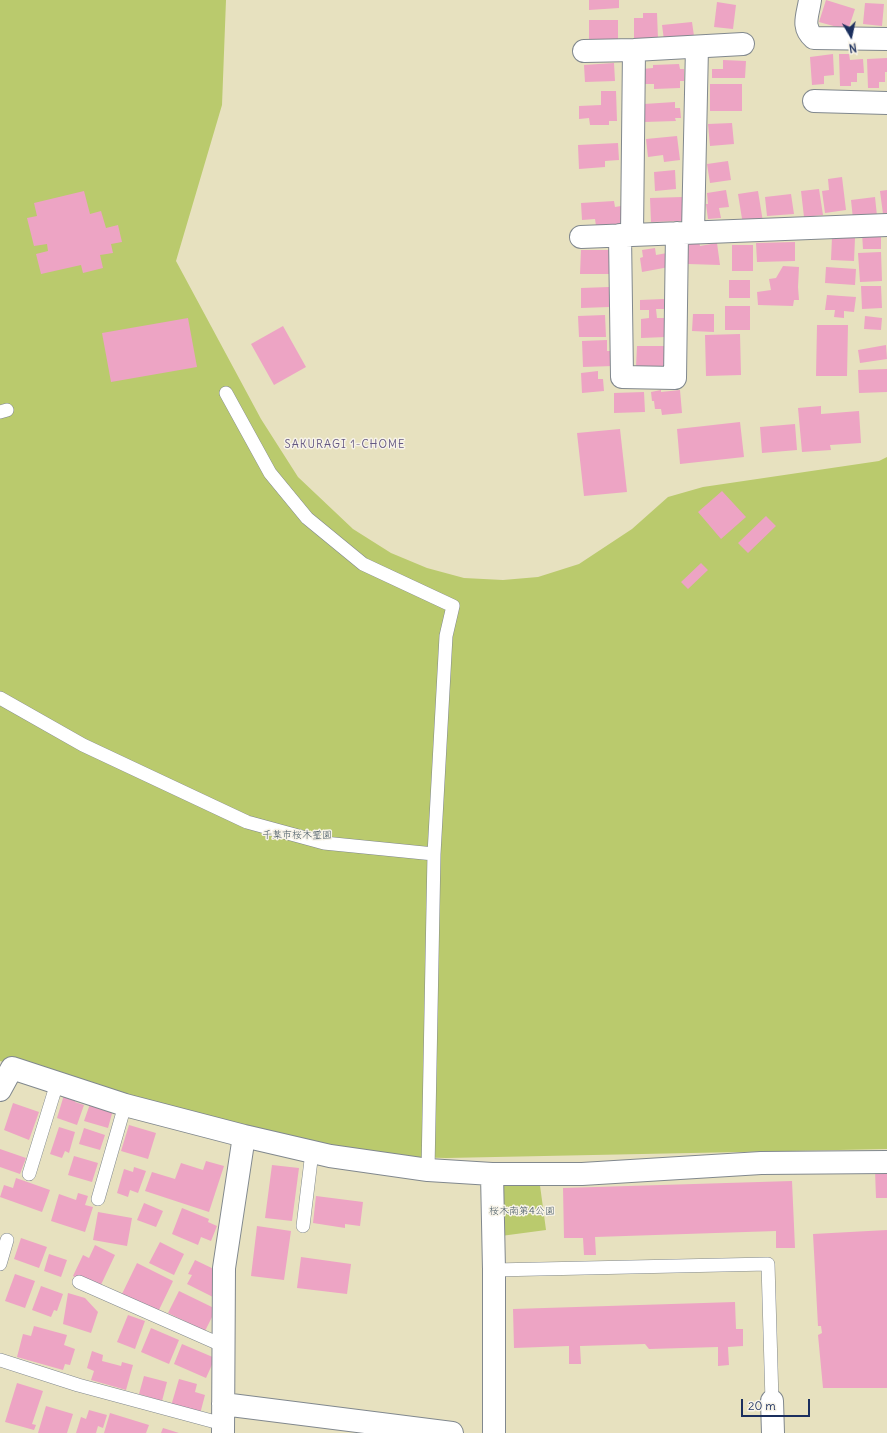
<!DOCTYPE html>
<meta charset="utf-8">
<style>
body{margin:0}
#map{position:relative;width:887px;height:1433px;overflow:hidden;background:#e7e1bf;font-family:Delius,sans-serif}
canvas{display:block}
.north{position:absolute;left:831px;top:16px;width:40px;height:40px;-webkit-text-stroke:3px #f7f3e8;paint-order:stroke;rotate:171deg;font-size:11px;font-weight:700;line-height:16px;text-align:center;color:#1b2f5e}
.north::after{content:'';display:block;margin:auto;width:14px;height:18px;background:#1b2f5e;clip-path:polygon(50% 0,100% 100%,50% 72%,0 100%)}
.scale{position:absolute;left:741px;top:1399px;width:69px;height:18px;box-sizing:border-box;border:2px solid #1b2f5e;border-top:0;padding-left:5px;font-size:12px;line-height:14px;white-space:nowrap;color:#1b2f5e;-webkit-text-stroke:3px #f7f3e8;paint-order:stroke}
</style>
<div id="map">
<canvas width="887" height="1433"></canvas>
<div class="north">N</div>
<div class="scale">20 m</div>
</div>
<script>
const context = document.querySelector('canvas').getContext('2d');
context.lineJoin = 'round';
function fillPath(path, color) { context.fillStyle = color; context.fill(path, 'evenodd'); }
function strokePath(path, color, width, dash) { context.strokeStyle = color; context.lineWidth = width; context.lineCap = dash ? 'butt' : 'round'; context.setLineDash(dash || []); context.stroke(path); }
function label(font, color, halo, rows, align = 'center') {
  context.font = font + ' Delius,"Klee One",sans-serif'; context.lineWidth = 3; context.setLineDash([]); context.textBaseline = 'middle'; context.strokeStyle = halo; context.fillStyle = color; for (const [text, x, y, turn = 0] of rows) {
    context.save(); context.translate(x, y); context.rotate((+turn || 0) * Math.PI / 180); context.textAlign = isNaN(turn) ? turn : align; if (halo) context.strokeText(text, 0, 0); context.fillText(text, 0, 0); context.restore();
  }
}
const green = new Path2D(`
 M0,0H226L222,105L176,261L261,419L298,477L353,529L391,553L427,568L464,578L503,580L538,577L579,564L632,529L668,497L703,487L879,461L887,457V1149L446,1158L371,1156L124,1101L0,1061Z
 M539,1178L546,1230L501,1236L499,1191L507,1182Z`);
const building = new Path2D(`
 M589,0H619V8L589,10Z
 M826,0L855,9L848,30L819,22Z
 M717,2L736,5L733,29L714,27Z
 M865,3L884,4L882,26L863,24Z
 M643,13H657L658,39L634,40V18H643Z
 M589,20H618V42L589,43Z
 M692,22L694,36L664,40L662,25Z
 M833,54L834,75L824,76V84L812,85L810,57Z
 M839,54H849L850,60L863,59L864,73H857V82H851V86H840Z
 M887,58V72H885V82H879V88H868L867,59Z
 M723,60L746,61L745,78H712V69H723Z
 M614,63L615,81L585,82L584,65Z
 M679,64L680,69H684V81H680V88L654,89V84H642V69L653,68V65Z
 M710,84H742V111H710Z
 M601,91H616L617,121H609V125H590L589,118L579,119V106L601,105Z
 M675,102V108H680L681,118H675L676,121L644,122V104Z
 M732,123L734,144L710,146L708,124Z
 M677,136L680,160L664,162L663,155L648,157L646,139Z
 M618,143L619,160L605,161V167L579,169L578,145Z
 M728,161L731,180L710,183L707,164Z
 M675,170L676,189L655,191L654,172Z
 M842,177L846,210L825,213L822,191L829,190L828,179Z
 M819,189L823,215L804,217L801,191Z
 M726,190L729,207L719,208L721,218L708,219L706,204H708L707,193Z
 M887,190V213L883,214L880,191Z
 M84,191L90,214L101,211L106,228L118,225L122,242L111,244L113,253L100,255L103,268L83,273L81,265L41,274L36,254L48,251L47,244L34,246L27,218L37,216L34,203Z
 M758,191L763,222L743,225L738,194Z
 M791,194L794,214L767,216L765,197Z
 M682,197V221L651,222L650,198Z
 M875,197L877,216L853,219L851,200Z
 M614,201L615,207L621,206L623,224L596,226L595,219L582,220L581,203Z
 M881,232V249H863L862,233Z
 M832,237L855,238L854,261L831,260Z
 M699,241L700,246L717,243L720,265L688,264L685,244Z
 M795,242V261L757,262L756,243Z
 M732,245H753V271H732Z
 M655,248L656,255L667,253L669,267L642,272L640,258L643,257L642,250Z
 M581,250H614V274H580Z
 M881,252L882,281L860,282L858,253Z
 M783,266L799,267L798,287L799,300H794L793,306L758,305L757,292L771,290L769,279L776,278Z
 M826,267L856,269L855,285L825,283Z
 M729,280H750V298H729Z
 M861,286H881L882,308L862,309Z
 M609,287V307L581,308V288Z
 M827,295L856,297L854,312L844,311V318L834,317L835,310H825Z
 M664,299V309H656L657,318H665L666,337L641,338V319L649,318V310H640V300Z
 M725,306H750V330H725Z
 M693,314H714V332L692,331Z
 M605,315L606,337H579L578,316Z
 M865,316L882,318L881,330L864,329Z
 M188,318L197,367L111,382L102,333Z
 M817,325H848L847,376H816Z
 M283,326L306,367L274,385L251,344Z
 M740,334L741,375L706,376L705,335Z
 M607,340V351H612L613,366L583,367L582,341Z
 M886,345L887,359L860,363L858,350Z
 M637,346H667V367H636Z
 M887,369V392L859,393L858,370Z
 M598,371V379H603L604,391L582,393L581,373Z
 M661,390V392L680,390L682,413L662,415L661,409H655L654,401H652L651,392Z
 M644,392L645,412L614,413V393Z
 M821,406V414L859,411L861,443L830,445L831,450L802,452L798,408Z
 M740,422L744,457L680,464L677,429Z
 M795,424L797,450L762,453L760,427Z
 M620,429L627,492L584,496L577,433Z
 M722,491L746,517L721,539L698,512Z
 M766,516L776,526L748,553L738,543Z
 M701,563L708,570L688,589L681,582Z
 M64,1095L76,1099L75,1102L84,1105L77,1125L57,1118Z
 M13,1103L39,1112L29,1140L4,1130Z
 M90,1104L113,1110L108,1128L84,1121Z
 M129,1125L156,1133L148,1159L121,1151Z
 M59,1127L75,1132L69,1153L65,1151L62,1158L50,1154Z
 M84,1128L105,1135L100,1150L79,1144Z
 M0,1149L26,1158L20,1174L0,1167Z
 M74,1156L98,1163L92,1182L68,1175Z
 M206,1161L224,1166L209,1212L145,1191L152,1172L175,1179L181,1163L203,1170Z
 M272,1165L299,1168L292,1221L265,1218Z
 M134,1167L146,1171L138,1193L130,1190L128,1197L117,1193L124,1169L133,1172Z
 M875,1170H887V1198H876Z
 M16,1178L50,1190L42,1212L0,1197L4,1185L13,1188Z
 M792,1181L795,1248H776V1231L595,1237L596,1255H584L583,1238H564L563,1188Z
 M78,1193L88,1196L85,1205L93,1207L85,1232L51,1221L59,1194L76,1200Z
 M316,1196L363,1202L360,1226L345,1224V1228L313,1223Z
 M144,1203L163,1211L156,1227L137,1220Z
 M182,1208L209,1219L208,1222L217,1226L211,1241L201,1237L198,1245L172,1234Z
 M98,1212L132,1218L127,1246L93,1240Z
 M257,1226L291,1231L284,1280L251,1276Z
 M887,1230V1388H823L818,1335L822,1333L821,1326H818L813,1234Z
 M21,1238L47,1247L39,1268L14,1259Z
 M160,1242L184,1254L174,1275L149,1263Z
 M95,1245L115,1255L99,1289L73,1276L83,1255L89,1258Z
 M49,1254L67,1260L61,1277L44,1271Z
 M301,1257L351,1264L347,1294L297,1288Z
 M195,1260L218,1271L215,1298L187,1284L192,1275L188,1274Z
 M137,1263L173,1281L157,1314L121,1296Z
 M15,1274L35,1281L25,1308L5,1301Z
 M41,1286L63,1294L57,1311L54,1310L51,1317L32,1310Z
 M179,1291L216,1309L205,1331L168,1313Z
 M68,1293L85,1298L98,1312L91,1333L63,1324Z
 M735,1302L736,1329H743V1346L728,1347L729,1365L718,1366V1347L649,1349L645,1344L580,1346L581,1364H569V1346L514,1348L513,1309Z
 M128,1315L145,1321L135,1349L117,1342Z
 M34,1326L67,1335L64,1345L75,1349L70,1365L65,1364L63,1370L17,1357L23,1334L31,1336Z
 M151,1328L179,1340L169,1364L141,1352Z
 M182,1344L215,1358L206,1378L174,1364Z
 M92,1351L103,1355L102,1361L121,1366L122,1362L133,1365L126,1390L91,1380L94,1371L87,1368Z
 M144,1376L167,1382L162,1401L139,1394Z
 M179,1379L197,1384L195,1392L205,1395L200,1414L171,1406Z
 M17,1383L43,1391L32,1424L36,1425L34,1430L5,1422Z
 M46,1406L73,1414L67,1433H38Z
 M89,1410L107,1415L103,1428L98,1426L96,1433H76L81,1417L86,1419Z
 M110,1413L149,1425L146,1433H104Z
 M163,1428L179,1433H161Z`);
const service = new Path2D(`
 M226,393L270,473L307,518L363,564L453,606L446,636L434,854L428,1170
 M0,412L7,410
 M0,698L83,745L247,822L324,843L434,854
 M29,1174L57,1083
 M98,1199L125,1105
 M303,1226L312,1152
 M0,1264L7,1240
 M494,1270L768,1264L772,1401
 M79,1282L224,1346
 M0,1360L78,1385L223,1424`);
const minor = new Path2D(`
 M810,0C808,15 801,27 814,38L887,39
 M584,51L634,50L743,44
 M814,101L887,103
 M693,232L697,47
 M632,234L634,50
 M620,235L622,377L675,378L677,233
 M581,237L887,225
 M0,1090L12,1068L125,1105L244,1136L330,1156L428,1170L492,1174H582L761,1163L887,1162
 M492,1174L494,1270V1433
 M772,1401L773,1433
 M223,1404L452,1433
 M223,1433L224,1268L244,1136`);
const parkNames = [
 ["千葉市桜木霊園",297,835],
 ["桜木南第4公園",522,1211]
];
const neighbourhoodNames = [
 ["SAKURAGI 1-CHOME",345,445]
];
fillPath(green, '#baca6d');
fillPath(building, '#eda4c4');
strokePath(service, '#81888e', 14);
strokePath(minor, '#81888e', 24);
strokePath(service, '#fff', 13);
strokePath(minor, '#fff', 22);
label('10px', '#435662', '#f7f3e8', parkNames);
context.letterSpacing = '1px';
label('11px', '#645882', '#f7f3e8', neighbourhoodNames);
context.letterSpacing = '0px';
</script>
